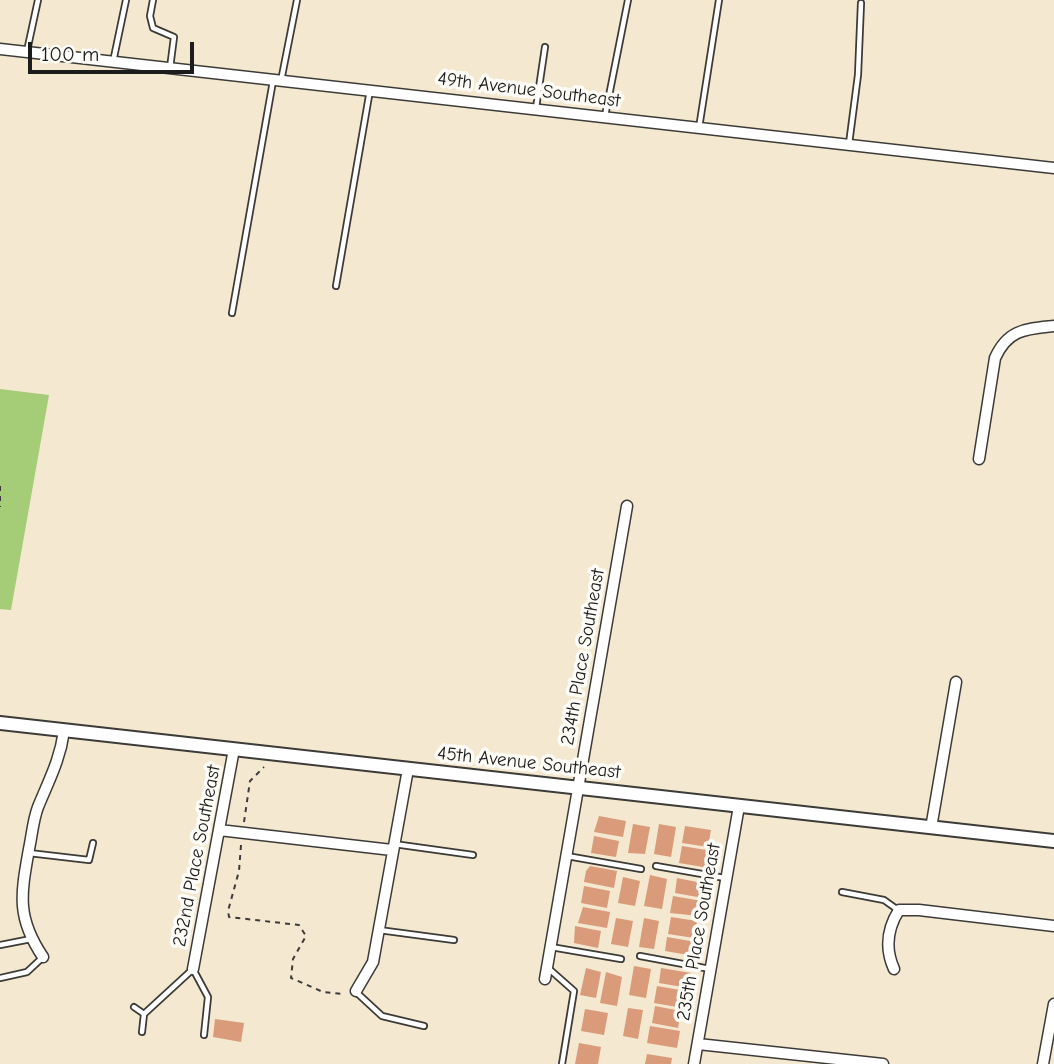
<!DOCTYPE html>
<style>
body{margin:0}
#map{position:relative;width:1054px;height:1064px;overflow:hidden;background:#f4e8d0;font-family:"Comic Neue",sans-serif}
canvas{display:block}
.scale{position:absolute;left:28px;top:42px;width:166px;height:32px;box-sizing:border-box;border:4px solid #1c1c1c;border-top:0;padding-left:9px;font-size:21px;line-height:24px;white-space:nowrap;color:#1c1c1c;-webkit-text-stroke:5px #fdfcf7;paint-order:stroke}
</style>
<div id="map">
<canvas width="1054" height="1064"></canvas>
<div class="scale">100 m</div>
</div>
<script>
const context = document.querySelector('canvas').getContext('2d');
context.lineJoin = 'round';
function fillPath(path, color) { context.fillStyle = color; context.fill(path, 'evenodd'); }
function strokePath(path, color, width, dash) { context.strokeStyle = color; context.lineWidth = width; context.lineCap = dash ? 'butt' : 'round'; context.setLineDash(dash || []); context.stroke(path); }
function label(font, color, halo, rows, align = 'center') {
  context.font = font + ' "Comic Neue",sans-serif'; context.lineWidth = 7; context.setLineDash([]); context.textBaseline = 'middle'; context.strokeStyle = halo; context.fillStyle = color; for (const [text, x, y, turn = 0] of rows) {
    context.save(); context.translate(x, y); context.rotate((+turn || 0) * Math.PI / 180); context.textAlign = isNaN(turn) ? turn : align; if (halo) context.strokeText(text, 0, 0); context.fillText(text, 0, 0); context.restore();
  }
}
const green = new Path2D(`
 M0,389L49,395L11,610L0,609Z`);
const building = new Path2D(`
 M599,816L626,821L623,837L594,832Z
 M633,824L650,827L645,854L628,853Z
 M659,824L676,827L671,857L654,854Z
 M685,826L711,830L708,847L682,843Z
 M594,836L619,841L616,857L591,853Z
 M682,846L712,851L709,868L679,863Z
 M590,866L617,871L614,888L584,882L586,871Z
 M650,875L667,879L662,909L644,906Z
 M623,877L640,881L635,906L618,903Z
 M677,878L707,884L703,898L675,893Z
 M584,886L610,891L607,908L581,903Z
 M673,896L702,901L699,916L670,913Z
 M583,907L610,912L607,928L578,923Z
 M671,917L697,921L694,938L668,934Z
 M616,918L633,921L628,947L611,944Z
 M644,918L659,921L654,949L639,947Z
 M575,926L601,931L598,948L574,943Z
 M667,937L696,942L694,956L665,951Z
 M634,966L651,969L646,998L629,995Z
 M586,968L601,972L596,998L580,995Z
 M661,968L691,973L688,988L659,983Z
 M606,972L622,977L617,1006L600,1003Z
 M657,986L686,991L683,1008L654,1003Z
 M655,1006L681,1011L678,1028L652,1023Z
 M628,1008L643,1010L638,1039L623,1036Z
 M585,1009L608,1013L604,1035L581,1031Z
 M215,1019L244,1023L241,1042L213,1037Z
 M650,1026L680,1031L677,1048L647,1043Z
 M579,1043L601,1047L598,1064H575Z
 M647,1054L672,1058L671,1064H645Z`);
const path = new Path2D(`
 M0,486V507
 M244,822L250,781L264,767
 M241,845L239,871L228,911L229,917L299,925L306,936L293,959L291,978L323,992L344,994`);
const service = new Path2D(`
 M153,0L150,16L153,28L174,37L170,68
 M27,51L38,0
 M113,62L126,0
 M281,81L297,0
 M536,108L545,47
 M605,116L628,0
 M699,128L719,0
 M849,144L858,75L861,3
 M336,286L370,90
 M232,313L273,81
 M394,844L473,855
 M29,853L89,860L93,843
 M567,856L641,869
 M656,866L725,878
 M842,892L884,900L898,910
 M379,930L454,940
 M0,945L31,939
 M551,947L621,959
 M640,956L710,969
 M548,968L574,991L562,1064
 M0,978L27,972L42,958
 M356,992L382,1016L424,1026
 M134,1007L144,1014L142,1032
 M144,1014L193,969L208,997L204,1035`);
const minor = new Path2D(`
 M0,49L1054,168
 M979,459L995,358C1008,329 1026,329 1054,326
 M931,828L956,682
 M219,830L392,850
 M43,957C16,917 21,894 29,849C32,835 33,820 38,807C49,780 60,760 64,731
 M193,969L234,749
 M894,969C885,949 887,929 899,910H919L1054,926
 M545,979L627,506
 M356,991L373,962L408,769
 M698,1044L883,1064
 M694,1064L739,806
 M1043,1064L1054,1004`);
const tertiary = new Path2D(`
 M0,723L1054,841`);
const streetNames = [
 ["49th Avenue Southeast",529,90,7],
 ["234th Place Southeast",583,657,-80],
 ["45th Avenue Southeast",529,763,6],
 ["232nd Place Southeast",197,856,-79],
 ["235th Place Southeast",699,932,-80]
];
fillPath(green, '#a5cc77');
fillPath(building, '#d99b79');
strokePath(service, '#3c3b37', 8);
strokePath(minor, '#3c3b37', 13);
strokePath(tertiary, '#3c3b37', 16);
strokePath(path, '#3c3b37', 2, [5, 5]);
strokePath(service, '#fff', 4.5);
strokePath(minor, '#fff', 10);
strokePath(tertiary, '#fff', 12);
label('19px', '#1c1c1c', '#fdfcf7', streetNames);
</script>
